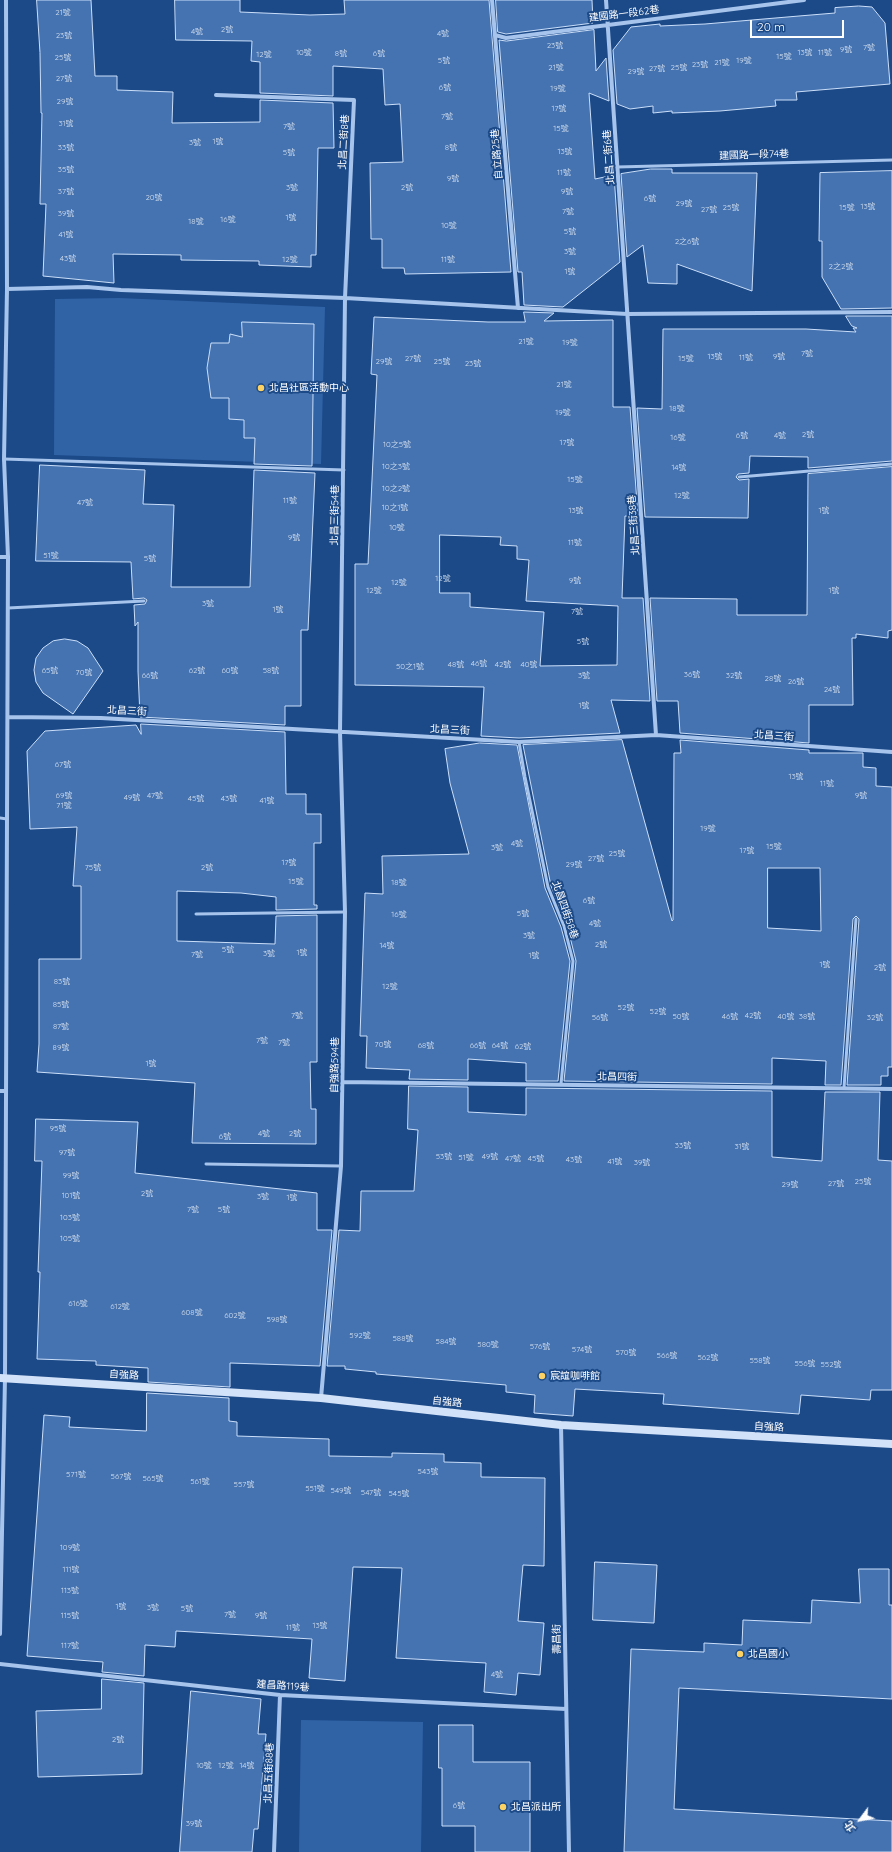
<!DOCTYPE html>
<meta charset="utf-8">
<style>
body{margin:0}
#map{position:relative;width:892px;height:1852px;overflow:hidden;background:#1c4a88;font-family:Quicksand,"Noto Sans TC",sans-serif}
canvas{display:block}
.north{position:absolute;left:840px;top:1800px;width:40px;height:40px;-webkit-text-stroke:3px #1c4a88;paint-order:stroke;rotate:238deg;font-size:11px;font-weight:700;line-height:16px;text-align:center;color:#fff}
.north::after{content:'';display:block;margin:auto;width:14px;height:18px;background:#fff;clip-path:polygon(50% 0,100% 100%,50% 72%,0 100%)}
.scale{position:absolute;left:750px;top:20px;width:94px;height:18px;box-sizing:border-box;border:2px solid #fff;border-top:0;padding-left:5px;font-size:12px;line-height:14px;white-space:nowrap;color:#fff;-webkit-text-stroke:3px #1c4a88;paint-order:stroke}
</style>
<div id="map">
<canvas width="892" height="1852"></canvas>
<div class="north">北</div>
<div class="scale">20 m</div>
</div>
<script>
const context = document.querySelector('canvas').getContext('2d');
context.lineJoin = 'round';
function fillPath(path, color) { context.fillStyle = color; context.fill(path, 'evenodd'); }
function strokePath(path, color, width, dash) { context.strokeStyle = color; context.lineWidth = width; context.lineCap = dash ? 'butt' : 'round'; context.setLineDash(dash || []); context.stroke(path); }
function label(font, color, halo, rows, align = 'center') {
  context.font = font + ' Quicksand,"Noto Sans TC",sans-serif'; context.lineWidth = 4; context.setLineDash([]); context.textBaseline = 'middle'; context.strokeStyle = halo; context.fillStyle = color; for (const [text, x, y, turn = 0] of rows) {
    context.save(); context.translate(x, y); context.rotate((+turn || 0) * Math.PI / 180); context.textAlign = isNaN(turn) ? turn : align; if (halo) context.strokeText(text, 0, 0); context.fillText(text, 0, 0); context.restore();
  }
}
const green = new Path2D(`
 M119,298L325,307L321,464L54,455L55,299Z
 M301,1720L423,1722L421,1852H299Z`);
const building = new Path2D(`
 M37,0H91L95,76H117V90L173,92L172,123L260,122V100L333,103L334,148H318L316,255H311V267L259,265V261L181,260V255L113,254L114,283L43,276L46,204H40L42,113H41L40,53Z
 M175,0H240V12L310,15L345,14L344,0H489L511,272L405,274L404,268H382V239H371L370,163L403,162L400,104L385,105L383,69L333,66V96L260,93V62L251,61L252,41L176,40Z
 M496,0H592L593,23L506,34L498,32Z
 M859,6L872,7L885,23L890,84L796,92L797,100H775L776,106L720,111L672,113V111L653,113V106L630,109L617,104L613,50L631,27L660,24V26L705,24L799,16L835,13V8Z
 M594,30L596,71L606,58L609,101L589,93L595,179L614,175L620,262L563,307L524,305L522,272H518L499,40L506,41Z
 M651,169H672V173H757L752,291L677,264V284L648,283L643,245L627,257L621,174Z
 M892,171V308L841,309L822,277V241H819L820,173Z
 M524,312L554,313L544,321L613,320V407H630L638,517L625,516L622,598H643L650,701L611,700L620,733L519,738L481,736L484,687L355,685V564H368L377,375L371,374L374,317L488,322H525ZM440,535L501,537L500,545L517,546V559L529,560L526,601L618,606L617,665L540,666L544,612L470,607V593H440Z
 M846,316H892V461L808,468V457L750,456L749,473L738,474L736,477L739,480L749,479L748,518L645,517L637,408L662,409L663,329H806L856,332L853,328H857L852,326Z
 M242,322L314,324L312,466L254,464L255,438H244V420L229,419V398H211L207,368L211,343H229L230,334L242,337Z
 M40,465L145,470L143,504L174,505L171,587H250L254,470L315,473L308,630H301V706H285V725L140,717L138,671V622L135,626L134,605L145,604L147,600L144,598L133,599L131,562L36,561Z
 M892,467V630L888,631V638L856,634V638H852L853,705H809V743L680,733L678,701H657L650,598L737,599V615H807L808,474Z
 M65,639L77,641L88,648L103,671L73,714L43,693L36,682L34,670L36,658L43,648L53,641Z
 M141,724L285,732L286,794H306V814H321V843H314V905H317V909L276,910V897L241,893L177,891V941L275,944L276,916L317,915V1062H310L311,1109H316V1144L192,1143L195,1083L37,1072L39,1044V959H81V886H73L77,827L30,829L27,751L45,731L136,725L141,734Z
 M622,740L672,921L673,920L674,753H681L680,740L809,750V753H863V767L876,768V786L892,787V1067H888V1076H881V1085H847L859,919L856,916L853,919L841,1085H825L826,1061L772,1058V1084L564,1081L576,961L567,925L551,886L523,745ZM768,868H820L821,931L768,928Z
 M480,743L517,745L545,888L561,927L570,961L558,1081H526V1063L468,1059V1080L409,1079L410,1070L366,1068L367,1036H360L365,893L383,894L382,856L469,854L450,783L445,749Z
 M409,1086L468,1087V1112L526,1115V1088L772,1091V1157L822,1161L825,1092H880L878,1160L892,1161V1390H871L870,1400L801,1395L799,1414L663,1404L664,1394L575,1389L573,1416L534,1413L535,1395L506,1392V1385L376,1374V1372L345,1369V1366H327L339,1230L360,1231L361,1191H414L418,1130L408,1129Z
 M36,1119L138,1122L135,1173L317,1193V1230H332L320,1366L230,1363V1387L148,1382V1368L96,1365V1361L37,1359L40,1272H38L42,1161H35Z
 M147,1393L229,1398V1421L237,1422V1436L329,1439V1456L392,1457V1453L444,1454V1462L481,1463V1477L545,1478L544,1566L523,1565L518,1621L544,1623L540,1675L518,1673L516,1695L484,1692L486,1663L396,1658L402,1568L353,1567L345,1681L309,1678L312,1639L176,1631L175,1647L145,1645L144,1676L102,1672L103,1662L27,1656L44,1415L70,1417L69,1427L146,1431Z
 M595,1562L657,1565L654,1623L593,1620Z
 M859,1569H889V1605H892V1699L679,1688L674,1809L892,1821V1852H624L631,1649L704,1652V1643L742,1645L743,1620L811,1623L812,1600L860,1603Z
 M102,1679L144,1683L142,1774L38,1777L36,1711L101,1709Z
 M191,1691L261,1699L258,1734H266L258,1829H254L252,1852H180Z
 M439,1725H473V1762H530V1852H475V1826H442V1768H439Z`);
const lane = new Path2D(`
 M617,167L892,160
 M4,459L344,470
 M739,477L892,464
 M8,608L144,601
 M519,742L525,777L548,887L564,926L573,961L561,1084
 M0,818L7,819
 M196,914L345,912
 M844,1088L856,919
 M206,1164L341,1166`);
const street = new Path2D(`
 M492,0L518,308
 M606,0L656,735
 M495,35L506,38L804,0
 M216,95L354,100L345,298L340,732L345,912L341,1166L321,1398
 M7,289L87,287L121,290L345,298L627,314L892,312
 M0,557H8
 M8,717L101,718L519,742L656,735L892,752
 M343,1082L892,1089
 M0,1091H6
 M561,1425L569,1852
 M0,1634L5,1378L7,819L8,557L4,459L7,289L6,0
 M0,1664L280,1695L566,1709
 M274,1852L280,1695`);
const secondary = new Path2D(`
 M0,1378L321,1398L561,1425L892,1444`);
const markers = [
 [261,388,4,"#fcd264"],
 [542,1376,4,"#fcd264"],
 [740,1654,4,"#fcd264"],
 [503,1807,4,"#fcd264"]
];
const numberNames = [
 ["21號",63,13],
 ["2號",227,30],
 ["4號",197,32],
 ["4號",443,34],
 ["23號",64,36],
 ["23號",555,46],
 ["7號",869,48],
 ["9號",846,50],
 ["10號",304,53],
 ["13號",805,53],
 ["11號",825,53],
 ["8號",341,54],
 ["6號",379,54],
 ["12號",264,55],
 ["15號",784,57],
 ["25號",63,58],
 ["5號",444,61],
 ["19號",744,61],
 ["21號",722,63],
 ["23號",700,65],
 ["21號",556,68],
 ["25號",679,68],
 ["27號",657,69],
 ["29號",636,72],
 ["27號",64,79],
 ["6號",445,88],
 ["19號",558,89],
 ["29號",65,102],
 ["17號",559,109],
 ["7號",447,117],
 ["31號",66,124],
 ["7號",289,127],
 ["15號",561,129],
 ["1號",218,142],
 ["3號",195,143],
 ["33號",66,148],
 ["8號",451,148],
 ["13號",565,152],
 ["5號",289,153],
 ["35號",66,170],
 ["11號",564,173],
 ["9號",453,179],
 ["3號",292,188],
 ["2號",407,188],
 ["37號",66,192],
 ["9號",567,192],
 ["20號",154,198],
 ["6號",650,199],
 ["29號",684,204],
 ["13號",868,207],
 ["25號",731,208],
 ["15號",847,208],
 ["27號",709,210],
 ["7號",568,212],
 ["39號",66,214],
 ["1號",291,218],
 ["16號",228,220],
 ["18號",196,222],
 ["10號",449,226],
 ["5號",570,232],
 ["41號",66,235],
 ["2之6號",687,242],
 ["3號",570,252],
 ["43號",68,259],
 ["12號",290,260],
 ["11號",448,260],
 ["2之2號",841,267],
 ["1號",570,272],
 ["21號",526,342],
 ["19號",570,343],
 ["7號",807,354],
 ["13號",715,357],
 ["9號",779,357],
 ["11號",746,358],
 ["27號",413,359],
 ["15號",686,359],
 ["29號",384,362],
 ["25號",442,362],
 ["23號",473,364],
 ["21號",564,385],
 ["18號",677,409],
 ["19號",563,413],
 ["2號",808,435],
 ["6號",742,436],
 ["4號",780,436],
 ["16號",678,438],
 ["17號",567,443],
 ["10之5號",397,445],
 ["10之3號",396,467],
 ["14號",679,468],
 ["15號",575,480],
 ["10之2號",396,489],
 ["12號",682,496],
 ["11號",290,501],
 ["47號",85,503],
 ["10之1號",395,508],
 ["13號",576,511],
 ["1號",824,511],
 ["10號",397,528],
 ["9號",294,538],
 ["11號",575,543],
 ["51號",51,556],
 ["5號",150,559],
 ["12號",443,579],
 ["9號",575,581],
 ["12號",399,583],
 ["12號",374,591],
 ["1號",834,591],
 ["3號",208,604],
 ["1號",278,610],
 ["7號",577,612],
 ["5號",583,642],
 ["46號",479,664],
 ["48號",456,665],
 ["42號",503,665],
 ["40號",529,665],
 ["50之1號",410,667],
 ["65號",50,671],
 ["62號",197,671],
 ["60號",230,671],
 ["58號",271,671],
 ["70號",84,673],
 ["36號",692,675],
 ["66號",150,676],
 ["3號",584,676],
 ["32號",734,676],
 ["28號",773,679],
 ["26號",796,682],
 ["24號",832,690],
 ["1號",584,706],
 ["67號",63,765],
 ["13號",796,777],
 ["11號",827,784],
 ["69號",64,796],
 ["47號",155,796],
 ["9號",861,796],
 ["49號",132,798],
 ["45號",196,799],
 ["43號",229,799],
 ["41號",267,801],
 ["71號",64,806],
 ["19號",708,829],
 ["4號",517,844],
 ["15號",774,847],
 ["3號",497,848],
 ["17號",747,851],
 ["25號",617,854],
 ["27號",596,859],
 ["17號",289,863],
 ["29號",574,865],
 ["75號",93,868],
 ["2號",207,868],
 ["15號",296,882],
 ["18號",399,883],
 ["6號",589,901],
 ["5號",523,914],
 ["16號",399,915],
 ["4號",595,924],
 ["3號",529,936],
 ["2號",601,945],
 ["14號",387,946],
 ["5號",228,950],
 ["1號",302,953],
 ["3號",269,954],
 ["7號",197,955],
 ["1號",534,956],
 ["1號",825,965],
 ["2號",880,968],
 ["83號",62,982],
 ["12號",390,987],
 ["85號",61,1005],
 ["52號",626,1008],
 ["52號",658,1012],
 ["7號",297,1016],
 ["42號",753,1016],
 ["50號",681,1017],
 ["46號",730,1017],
 ["40號",786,1017],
 ["38號",807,1017],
 ["56號",600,1018],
 ["32號",875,1018],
 ["87號",61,1027],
 ["7號",262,1041],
 ["7號",284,1043],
 ["70號",383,1045],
 ["68號",426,1046],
 ["66號",478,1046],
 ["64號",500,1046],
 ["62號",523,1047],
 ["89號",61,1048],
 ["1號",151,1064],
 ["95號",58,1129],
 ["4號",264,1134],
 ["2號",295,1134],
 ["6號",225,1137],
 ["33號",683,1146],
 ["31號",742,1147],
 ["97號",67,1153],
 ["53號",444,1157],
 ["49號",490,1157],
 ["51號",466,1158],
 ["47號",513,1159],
 ["45號",536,1159],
 ["43號",574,1160],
 ["41號",615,1162],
 ["39號",642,1163],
 ["99號",71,1176],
 ["25號",863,1182],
 ["27號",836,1184],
 ["29號",790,1185],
 ["2號",147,1194],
 ["101號",71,1196],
 ["3號",263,1197],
 ["1號",292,1198],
 ["7號",193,1210],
 ["5號",224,1210],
 ["103號",70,1218],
 ["105號",70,1239],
 ["616號",78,1304],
 ["612號",120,1307],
 ["608號",192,1313],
 ["602號",235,1316],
 ["598號",277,1320],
 ["592號",360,1336],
 ["588號",403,1339],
 ["584號",446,1342],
 ["580號",488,1345],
 ["576號",540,1347],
 ["574號",582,1350],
 ["570號",626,1353],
 ["566號",667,1356],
 ["562號",708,1358],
 ["558號",760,1361],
 ["556號",805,1364],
 ["552號",831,1365],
 ["543號",428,1472],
 ["571號",76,1475],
 ["567號",121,1477],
 ["565號",153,1479],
 ["561號",200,1482],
 ["557號",244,1485],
 ["551號",315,1489],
 ["549號",341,1491],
 ["547號",371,1493],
 ["545號",399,1494],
 ["109號",70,1548],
 ["111號",71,1570],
 ["113號",70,1591],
 ["1號",121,1607],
 ["3號",153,1608],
 ["5號",187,1609],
 ["7號",230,1615],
 ["115號",70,1616],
 ["9號",261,1616],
 ["13號",320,1626],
 ["11號",293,1628],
 ["117號",70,1646],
 ["4號",497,1675],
 ["2號",118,1740],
 ["10號",204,1766],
 ["12號",226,1766],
 ["14號",247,1766],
 ["6號",459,1806],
 ["39號",194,1824]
];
const streetNames = [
 ["建國路一段62巷",624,14,-7],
 ["北昌二街8巷",344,142,-87],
 ["自立路25巷",497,154,-95],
 ["建國路一段74巷",754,155,-2],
 ["北昌二街6巷",609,157,-94],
 ["北昌三街54巷",335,515,-89],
 ["北昌三街38巷",634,525,-94],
 ["北昌三街",127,711,3],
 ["北昌三街",450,730,3],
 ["北昌三街",774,736,4],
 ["北昌四街58巷",565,910,71],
 ["自強路594巷",335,1065,-89],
 ["北昌四街",617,1077,1],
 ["自強路",124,1375,4],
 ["自強路",447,1402,6],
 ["自強路",769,1427,3],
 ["壽昌街",557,1639,-91],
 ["建昌路119巷",283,1686,4],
 ["北昌五街88巷",269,1773,-88]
];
const poiNames = [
 ["北昌社區活動中心",269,388],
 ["宸誼咖啡館",550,1376],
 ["北昌國小",748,1654],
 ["北昌派出所",511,1807]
];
fillPath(green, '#3063a6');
fillPath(building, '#4573b1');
strokePath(building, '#cbdff9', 1);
strokePath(lane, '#a6c4ec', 3);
strokePath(street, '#a6c4ec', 4);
strokePath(secondary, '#d2e2f9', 8);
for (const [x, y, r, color] of markers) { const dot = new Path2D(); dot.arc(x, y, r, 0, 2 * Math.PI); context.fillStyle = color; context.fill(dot); strokePath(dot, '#1c4a88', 1.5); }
label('8px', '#d0dcec', null, numberNames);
label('10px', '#fff', '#1c4a88', streetNames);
label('10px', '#fff', '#1c4a88', poiNames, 'left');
</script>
